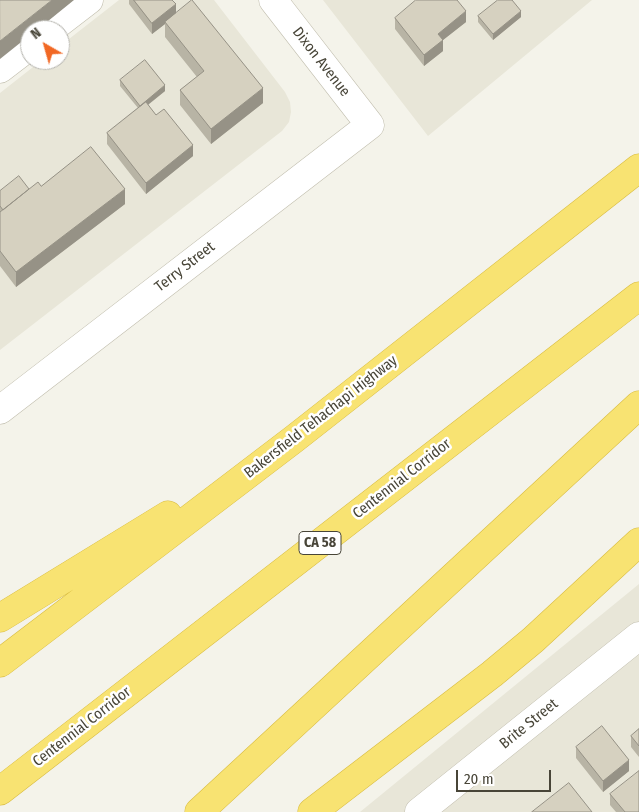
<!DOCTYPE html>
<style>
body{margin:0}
#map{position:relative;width:639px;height:812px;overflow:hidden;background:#f4f3ea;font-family:"Fira Sans Condensed",sans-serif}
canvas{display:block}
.north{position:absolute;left:20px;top:20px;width:50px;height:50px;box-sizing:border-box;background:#fff;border:1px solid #b6b5af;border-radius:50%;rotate:322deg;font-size:14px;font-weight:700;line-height:20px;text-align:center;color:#484538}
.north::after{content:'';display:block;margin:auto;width:18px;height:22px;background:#f16824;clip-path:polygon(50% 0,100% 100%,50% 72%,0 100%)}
.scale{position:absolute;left:456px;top:770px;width:95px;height:22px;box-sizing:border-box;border:2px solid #484538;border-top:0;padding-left:6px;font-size:15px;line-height:18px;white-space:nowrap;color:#484538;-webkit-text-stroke:4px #fff;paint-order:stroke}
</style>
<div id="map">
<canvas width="639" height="812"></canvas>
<div class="north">N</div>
<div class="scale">20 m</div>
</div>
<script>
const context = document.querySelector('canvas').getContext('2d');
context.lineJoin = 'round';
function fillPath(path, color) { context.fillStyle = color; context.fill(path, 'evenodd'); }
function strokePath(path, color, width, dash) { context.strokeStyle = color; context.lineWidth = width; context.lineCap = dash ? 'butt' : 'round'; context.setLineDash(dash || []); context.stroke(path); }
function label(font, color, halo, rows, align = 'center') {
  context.font = font + ' "Fira Sans Condensed",sans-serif'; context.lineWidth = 5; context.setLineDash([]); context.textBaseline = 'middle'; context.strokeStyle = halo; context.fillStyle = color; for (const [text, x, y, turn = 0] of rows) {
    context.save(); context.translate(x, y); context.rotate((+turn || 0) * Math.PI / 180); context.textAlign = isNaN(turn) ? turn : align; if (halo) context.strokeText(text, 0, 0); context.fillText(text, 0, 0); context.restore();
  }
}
const residential = new Path2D(`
 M119,0H214L285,92L290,102L291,112L289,122L282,131L0,350V93L42,60H60V46Z
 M323,0H592L428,136Z
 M639,584V812H360Z`);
const minor = new Path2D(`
 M50,30L89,0
 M0,69L30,46
 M0,410L370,125L273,0
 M419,812L639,636`);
const highway = new Path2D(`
 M0,618L168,515
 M0,663L294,439L639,168
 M0,791L639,296
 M199,812L639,405
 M312,812L492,674L533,640L639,542`);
const wall = new Path2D(`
 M129,0H172L176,13L263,103L211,144L180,105V90L197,77L165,37V24L152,34L129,4Z
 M478,16L521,17L493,40L478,22Z
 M395,18L466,22L443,40V51L424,66L395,29Z
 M120,80L165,91L148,105L156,115L193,156L146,194L107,144V133L138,108L120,86Z
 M41,186L125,204L16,287L0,266V191L29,189Z
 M639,729V757L631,747V736Z
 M576,747L629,771L603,792L576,758Z
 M610,794L639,812H616L610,805Z`);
const shadedWall = new Path2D(`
 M52,0H74L37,30H30V35L0,59V41Z
 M176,4V15L165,22V24L152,34V23Z
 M466,11V22L443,40V51L424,66V55L438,34Z
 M521,11V17L493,40V34Z
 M165,85V91L140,111V106Z
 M263,88V103L211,144V129Z
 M193,145V156L146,194V183Z
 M125,189V204L16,287V272Z
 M629,760V771L603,792V781Z`);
const building = new Path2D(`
 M0,0H52L0,41Z
 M134,0H172L176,4L152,23Z
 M192,0L263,88L211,129L180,90L204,71L165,22Z
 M416,0H457L466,11L438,34L443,40L424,55L395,18Z
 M498,0H512L521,11L493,34L478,16Z
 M145,60L165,85L140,106L120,80Z
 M146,102L156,115L164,109L193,145L146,183L107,133Z
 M91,147L125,189L16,272L0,251V212L38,182L41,186Z
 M19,176L29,189L3,210L0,206V191Z
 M602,726L629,760L603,781L576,747Z
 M639,729V746L631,736Z
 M639,771V812H625L610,794Z
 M569,783L592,812H532Z`);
const shields = [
 [320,543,42]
];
const shieldNames = [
 ["CA 58",320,543]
];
const streetNames = [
 ["Dixon Avenue",321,62,52],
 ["Terry Street",185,267,-38],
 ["Bakersfield Tehachapi Highway",321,417,-38],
 ["Centennial Corridor",402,479,-38],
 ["Brite Street",529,724,-39],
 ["Centennial Corridor",82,727,-38]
];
fillPath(residential, '#e8e6d8');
strokePath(minor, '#c0bdad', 29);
strokePath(highway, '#d8bb41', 29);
strokePath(minor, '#fff', 28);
strokePath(highway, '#f8e372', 28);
fillPath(wall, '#b8b4a5');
fillPath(shadedWall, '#969286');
fillPath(building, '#d6d1c0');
strokePath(building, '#969286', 1);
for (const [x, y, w] of shields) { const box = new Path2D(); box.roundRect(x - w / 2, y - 11.5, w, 23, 4); context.fillStyle = '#fff'; context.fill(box); strokePath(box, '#484538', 1); }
label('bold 14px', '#484538', null, shieldNames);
label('15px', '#484538', '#fff', streetNames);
</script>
